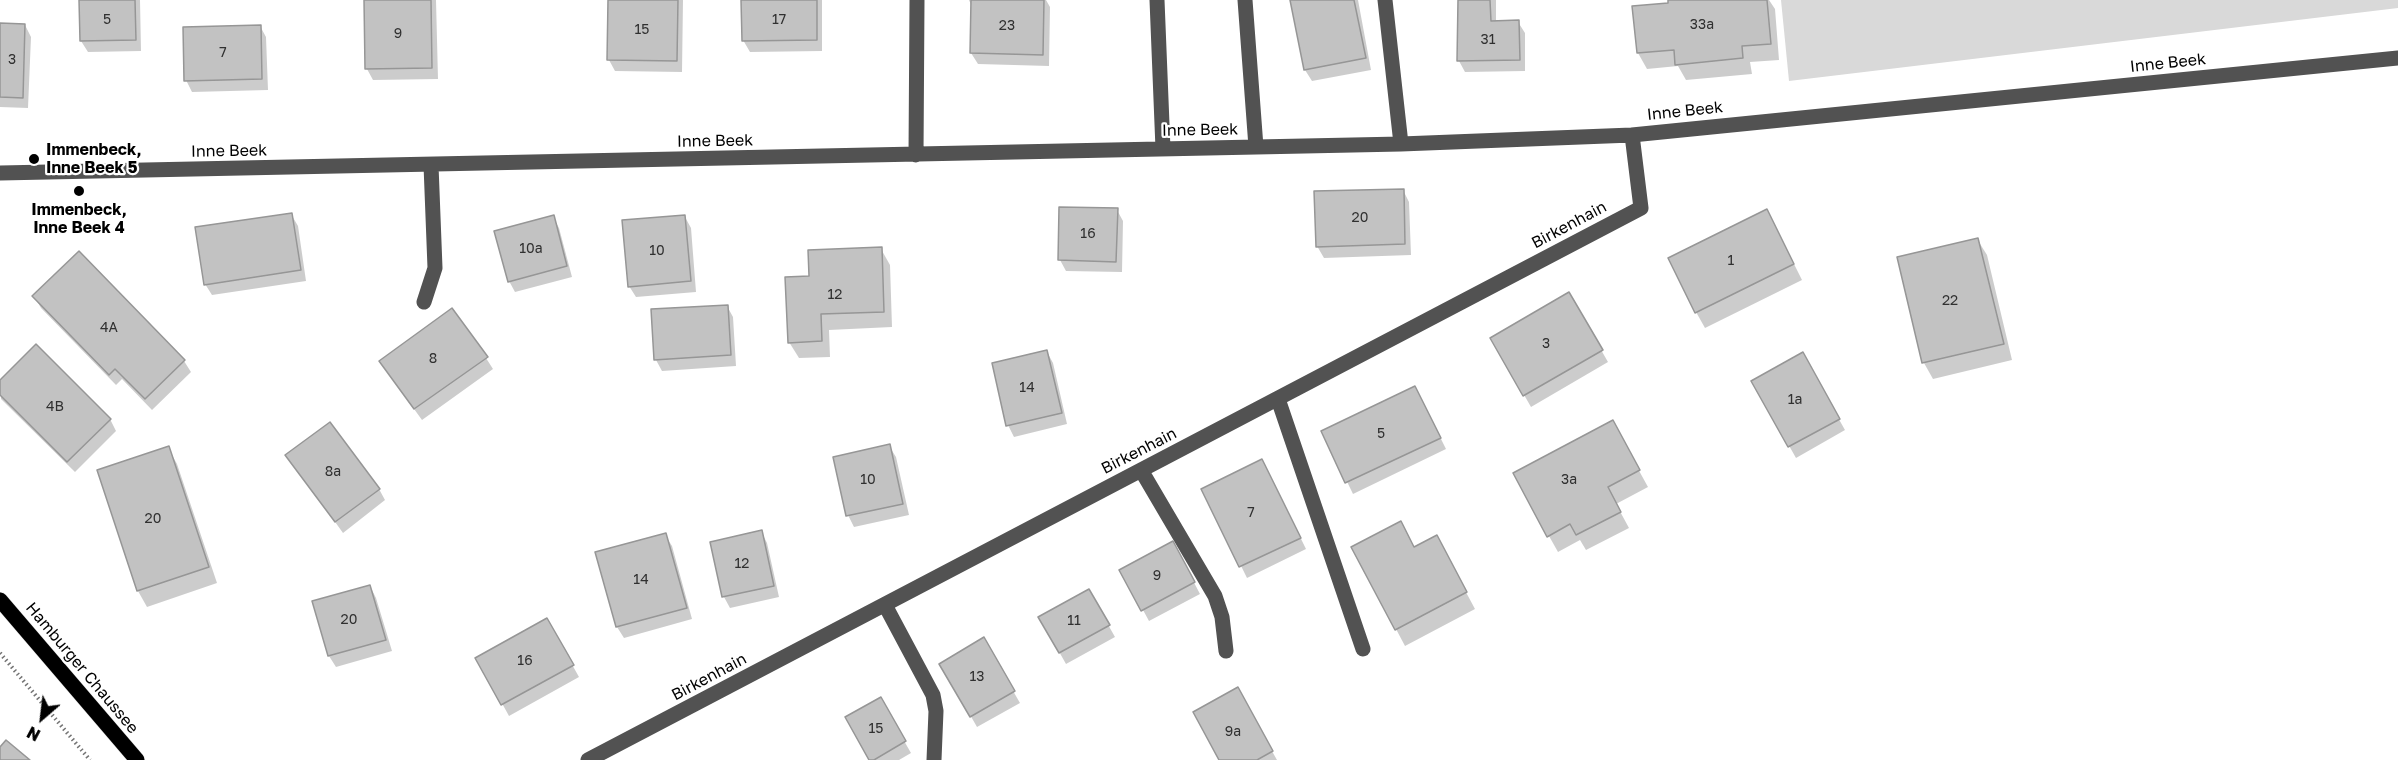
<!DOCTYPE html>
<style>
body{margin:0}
#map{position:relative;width:2398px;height:760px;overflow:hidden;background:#fff;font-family:"Golos Text",sans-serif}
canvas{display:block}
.north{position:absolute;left:12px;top:688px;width:60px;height:60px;-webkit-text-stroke:4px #fff;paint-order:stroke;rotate:208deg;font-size:16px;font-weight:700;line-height:24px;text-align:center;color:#000}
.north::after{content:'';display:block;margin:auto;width:21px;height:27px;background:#000;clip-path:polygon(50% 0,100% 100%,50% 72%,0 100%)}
</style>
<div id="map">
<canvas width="2398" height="760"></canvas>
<div class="north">N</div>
</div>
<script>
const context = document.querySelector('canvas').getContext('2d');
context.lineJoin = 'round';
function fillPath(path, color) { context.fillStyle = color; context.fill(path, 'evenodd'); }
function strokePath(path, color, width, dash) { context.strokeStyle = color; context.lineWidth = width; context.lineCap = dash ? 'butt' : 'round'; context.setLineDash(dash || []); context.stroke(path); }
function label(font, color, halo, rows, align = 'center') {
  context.font = font + ' "Golos Text",sans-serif'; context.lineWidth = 4.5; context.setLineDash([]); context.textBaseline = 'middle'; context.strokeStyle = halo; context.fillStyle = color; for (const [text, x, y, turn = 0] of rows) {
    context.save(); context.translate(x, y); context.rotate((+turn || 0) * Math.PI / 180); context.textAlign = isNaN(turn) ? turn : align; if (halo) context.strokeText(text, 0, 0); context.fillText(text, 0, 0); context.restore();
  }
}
const green = new Path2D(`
 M1781,0H2398V8L1789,81Z`);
const shadow = new Path2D(`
 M80,0H140L141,51L88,52L81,41Z
 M365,0H436L438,79L373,80L367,69Z
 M609,0H683L682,72L615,71L609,60Z
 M743,0H822V51L750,52L743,40Z
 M969,0H1046L1050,7L1049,66L978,64L971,53L972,7Z
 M1292,0H1358L1371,70L1312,81L1305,70Z
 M1459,0H1496V22H1518L1525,33V71L1465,72L1459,61Z
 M1670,0H1769L1775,9L1779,60L1750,62L1752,74L1686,80L1678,66L1647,69L1638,53L1670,4Z
 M0,24L25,25L31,37L28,108L0,107Z
 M260,26L266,37L268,90L192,92L186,80Z
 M1403,190L1409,202L1411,255L1324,258L1317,246Z
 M1117,210L1123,221L1122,272L1066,271L1060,260Z
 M1767,210L1802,280L1705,328L1696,312Z
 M291,214L298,226L306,281L212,295L205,284Z
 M553,217L559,228L572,277L515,292L509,281Z
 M685,217L691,228L696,292L636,297L629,286Z
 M1977,239L1987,255L2012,360L1933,379L1924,363L1899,258Z
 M881,249L890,265L892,327L829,330L830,357L799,358L789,342L811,278Z
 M1569,294L1608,362L1531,407L1492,339Z
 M34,296L184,361L191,372L152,410L122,379L116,385L41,308Z
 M727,306L733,317L736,366L662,371L656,360L653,311Z
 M1047,352L1053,363L1067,424L1014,437L1008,425Z
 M1802,354L1845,430L1796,458L1753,382Z
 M486,358L493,369L422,420L388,373Z
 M0,382L110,419L116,431L75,472L1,399Z
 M1421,399L1446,449L1353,494L1323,432Z
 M1621,438L1648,487L1616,504L1629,528L1586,550L1580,540L1558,552L1549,536Z
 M889,446L896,457L909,515L854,527L848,515Z
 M168,448L177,464L217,583L147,607L138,591L98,471Z
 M287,455L379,489L385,500L343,533Z
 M1268,472L1306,549L1247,578L1203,489Z
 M761,531L767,543L779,597L730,608L724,597L711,543Z
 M665,535L672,546L692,619L624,638L617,627Z
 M1353,548H1414L1445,553L1475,609L1405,646Z
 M1179,554L1200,594L1149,621L1143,610Z
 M370,586L376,598L392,651L336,667L329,656L314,602Z
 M1089,591L1115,637L1066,664L1040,618Z
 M547,620L579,677L509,716L477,658Z
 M983,639L1020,703L977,727L941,664Z
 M1237,689L1277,760H1221Z
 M880,699L911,753L899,760H871Z`);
const building = new Path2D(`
 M79,0H135L136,40L80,41Z
 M364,0H431L432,68L365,69Z
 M608,0H678L677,61L607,60Z
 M741,0H817V40L742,41Z
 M971,0H1044L1043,55L970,53Z
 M1290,0H1354L1366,58L1304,70Z
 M1458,0H1490L1491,21L1519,20L1520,60L1457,61Z
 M1668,0H1767L1771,44L1742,46L1743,58L1675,65L1674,50L1637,53L1632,6L1668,3Z
 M0,23L25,24L23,98L0,97Z
 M261,25L262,79L184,81L183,27Z
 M1404,189L1405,244L1316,247L1314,191Z
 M1059,207L1118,208L1116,262L1058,260Z
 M1767,209L1794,264L1695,313L1668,258Z
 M292,213L301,270L204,285L195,227Z
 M554,215L567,266L508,282L494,231Z
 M685,215L691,281L628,287L622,220Z
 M1978,238L2004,344L1922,363L1897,257Z
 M882,247L884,312L821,314L822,341L788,343L785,277L809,276L808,250Z
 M79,251L185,360L145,399L115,369L109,375L32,296Z
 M1569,292L1603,350L1523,396L1490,338Z
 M728,305L731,355L654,360L651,309Z
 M452,308L488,357L414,409L379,361Z
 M36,344L111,419L67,462L0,395V380Z
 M1047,350L1062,413L1006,426L992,363Z
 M1803,352L1840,419L1788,447L1751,381Z
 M1415,386L1441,438L1345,483L1321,431Z
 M1613,420L1640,470L1608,487L1621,512L1576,535L1570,524L1547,537L1513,473Z
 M330,422L380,489L335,522L285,455Z
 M890,444L903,504L846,516L833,457Z
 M169,446L209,567L137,591L97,470Z
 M1262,459L1301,538L1239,567L1201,489Z
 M1401,521L1414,547L1437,535L1467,592L1395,630L1351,547Z
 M762,530L774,586L722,597L710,542Z
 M666,533L687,608L616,627L595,552Z
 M1173,541L1195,582L1141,611L1119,570Z
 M370,585L386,640L328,656L312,601Z
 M1089,589L1110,625L1059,653L1038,617Z
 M547,618L574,665L501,705L475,658Z
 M984,637L1015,691L970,717L939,664Z
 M1238,687L1273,751L1257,760H1219L1193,712Z
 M881,697L906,741L874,760H869L845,717Z
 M6,740L30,760H0V747Z`);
const path = new Path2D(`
 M0,653L90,760`);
const minor = new Path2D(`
 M1157,0L1163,149
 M1245,0L1256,147
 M1385,0L1401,144
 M916,155L917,0
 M0,173L1401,144L1632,135L2398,58
 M424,302L435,268L431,165
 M1278,399L1363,649
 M1141,470L1215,596L1222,617L1226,651
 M885,605L933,695L936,711L934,760
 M588,760L1641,208L1632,135`);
const major = new Path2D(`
 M0,600L137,760`);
const markers = [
 [34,159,6,"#000"],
 [79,191,6,"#000"]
];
const numberNames = [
 ["5",107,20],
 ["17",779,20],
 ["33a",1702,25],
 ["23",1007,26],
 ["15",642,30],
 ["9",398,34],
 ["31",1488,40],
 ["7",223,53],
 ["3",12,60],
 ["20",1360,218],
 ["16",1088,234],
 ["10a",531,249],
 ["10",657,251],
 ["1",1731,261],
 ["12",835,295],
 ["22",1950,301],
 ["4A",109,328],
 ["3",1546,344],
 ["8",433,359],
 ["14",1027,388],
 ["1a",1795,400],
 ["4B",55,407],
 ["5",1381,434],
 ["8a",333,472],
 ["10",868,480],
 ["3a",1569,480],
 ["7",1251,513],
 ["20",153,519],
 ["12",742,564],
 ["9",1157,576],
 ["14",641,580],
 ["20",349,620],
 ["11",1074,621],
 ["16",525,661],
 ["13",977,677],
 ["15",876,729],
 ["9a",1233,732]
];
const streetNames = [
 ["Inne Beek",2168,63,-6],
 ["Inne Beek",1685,111,-6],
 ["Inne Beek",1200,130,-1],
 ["Inne Beek",715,141,-1],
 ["Inne Beek",229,151,-1],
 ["Birkenhain",1569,225,-28],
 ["Birkenhain",1139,451,-27],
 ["Hamburger Chaussee",82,668,50],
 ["Birkenhain",709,677,-28]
];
const poiNames = [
 ["Immenbeck,",46,150],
 ["Inne Beek 5",46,168],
 ["Immenbeck,",79,210,"center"],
 ["Inne Beek 4",79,228,"center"]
];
fillPath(green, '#d9d9d9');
fillPath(shadow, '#0003');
fillPath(building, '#c2c2c2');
strokePath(building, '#969696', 1.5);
strokePath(major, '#dbdbdb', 16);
strokePath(path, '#747474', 4, [1.5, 3]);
strokePath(minor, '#525252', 15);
strokePath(major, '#000', 15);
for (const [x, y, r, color] of markers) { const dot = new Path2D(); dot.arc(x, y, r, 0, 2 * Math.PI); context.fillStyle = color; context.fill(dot); strokePath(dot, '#fff', 2); }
label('14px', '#303030', null, numberNames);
label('16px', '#000', '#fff', streetNames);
label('bold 16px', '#000', '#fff', poiNames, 'left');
</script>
